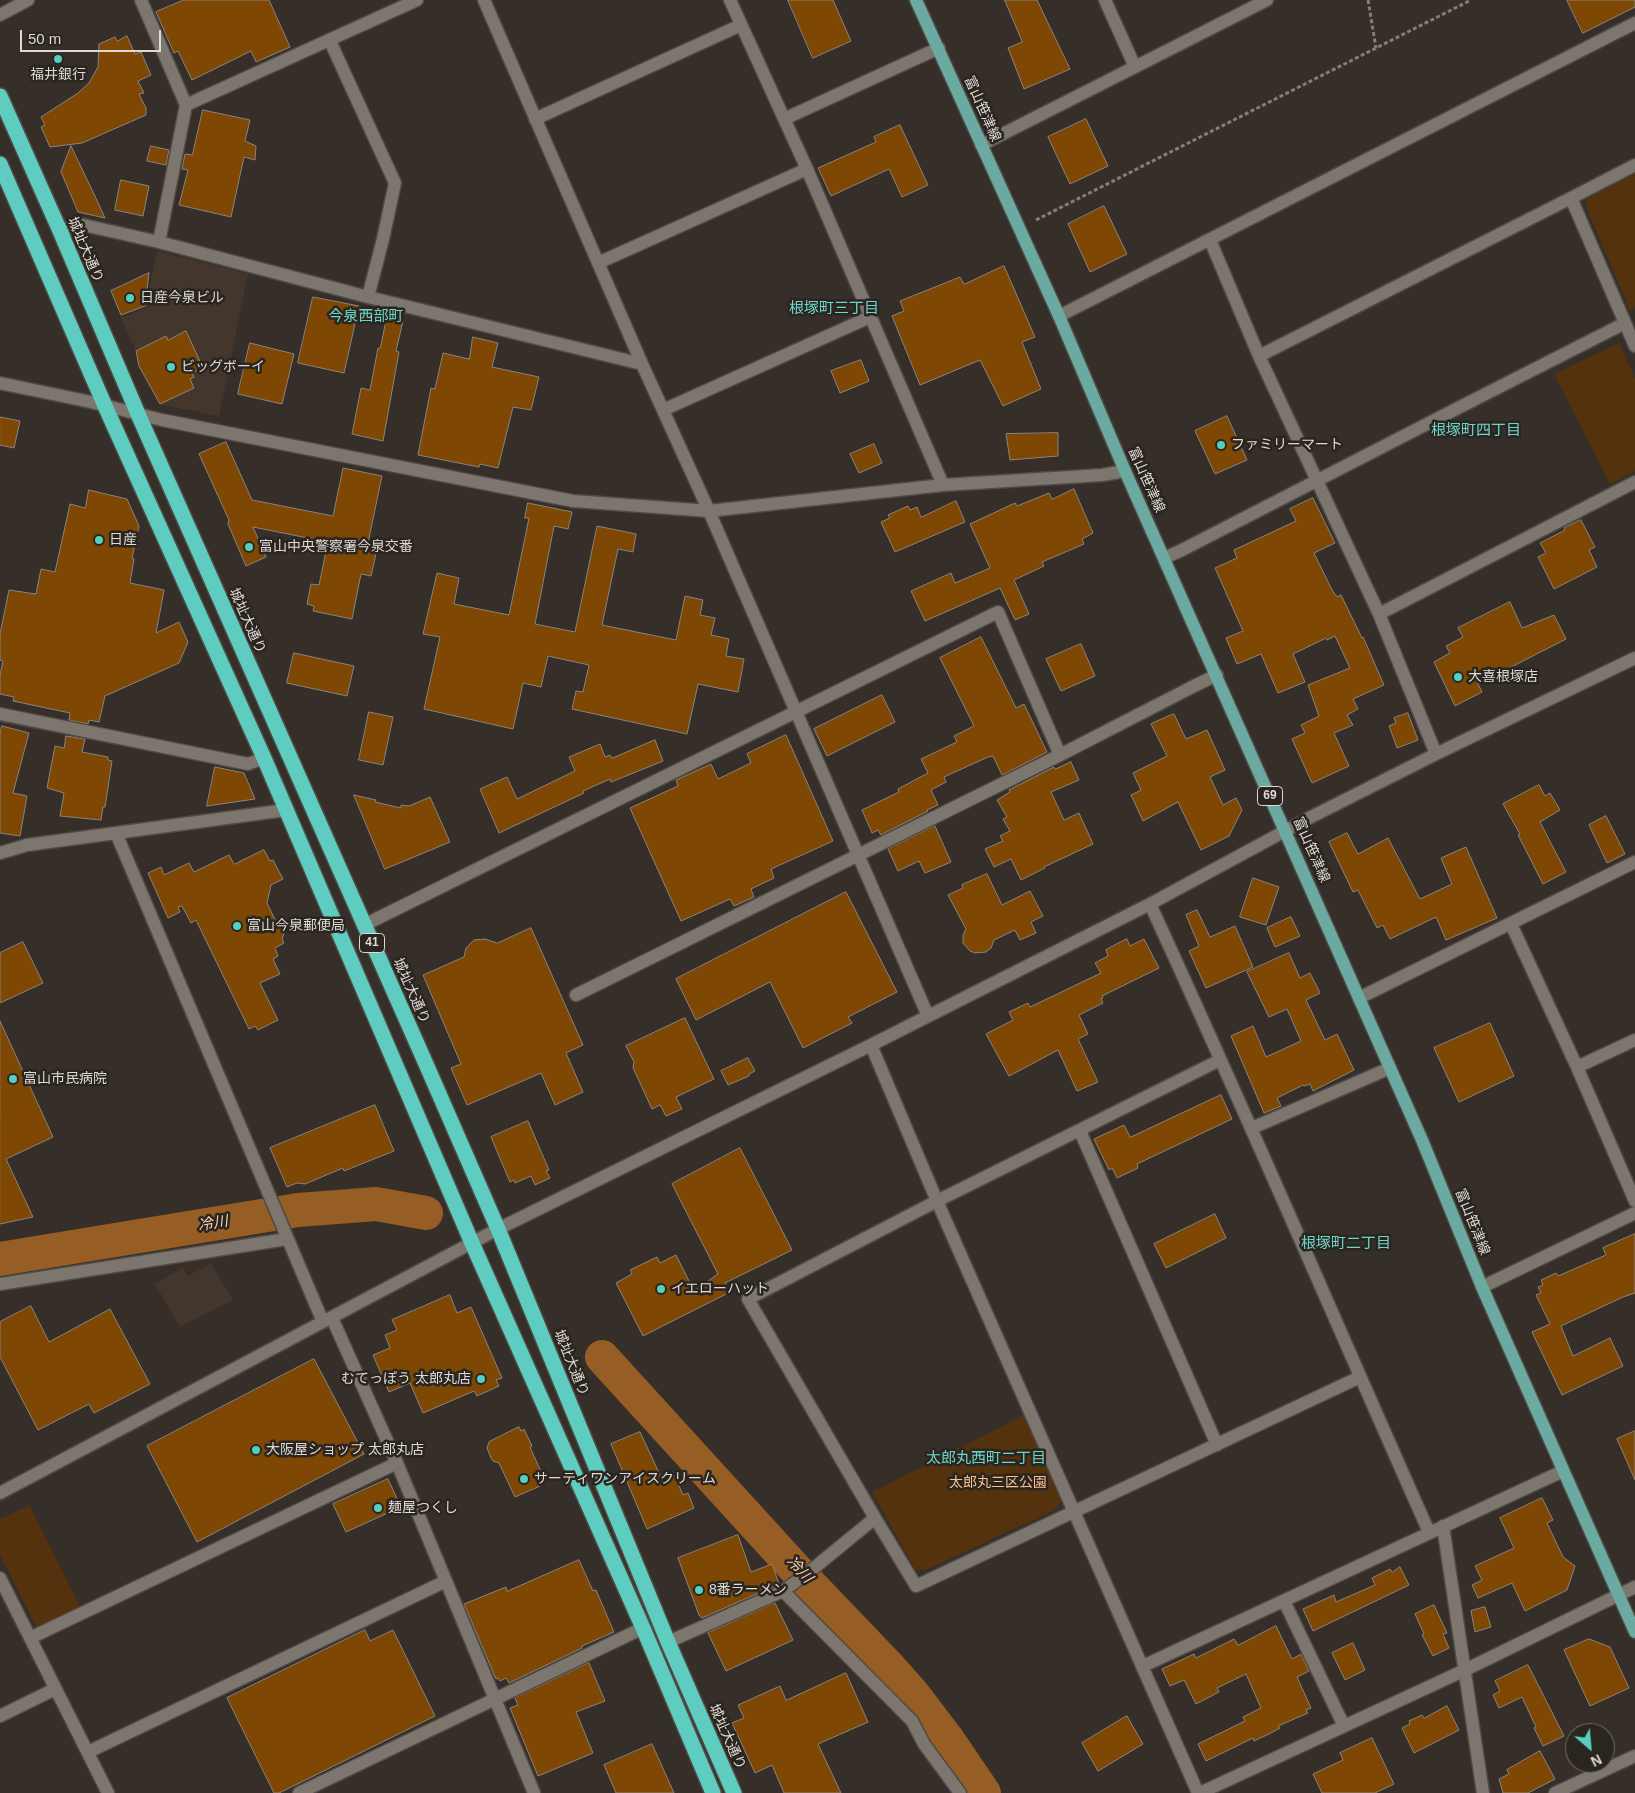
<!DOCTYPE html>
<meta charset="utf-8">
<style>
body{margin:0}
#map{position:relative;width:1635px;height:1793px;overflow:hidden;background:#352e29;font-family:Arial,sans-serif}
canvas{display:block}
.north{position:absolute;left:1565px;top:1723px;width:50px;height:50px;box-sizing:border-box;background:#2b251f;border:1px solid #736d69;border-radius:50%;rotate:153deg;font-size:14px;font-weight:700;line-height:20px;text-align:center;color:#dfdad7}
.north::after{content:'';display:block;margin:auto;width:18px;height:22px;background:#58cec1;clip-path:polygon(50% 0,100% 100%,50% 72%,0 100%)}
.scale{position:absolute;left:20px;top:30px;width:141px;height:22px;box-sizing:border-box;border:2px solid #dfdad7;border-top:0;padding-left:6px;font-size:15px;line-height:18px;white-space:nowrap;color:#dfdad7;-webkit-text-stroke:4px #2b251f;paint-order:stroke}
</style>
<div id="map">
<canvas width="1635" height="1793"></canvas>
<div class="north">N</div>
<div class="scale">50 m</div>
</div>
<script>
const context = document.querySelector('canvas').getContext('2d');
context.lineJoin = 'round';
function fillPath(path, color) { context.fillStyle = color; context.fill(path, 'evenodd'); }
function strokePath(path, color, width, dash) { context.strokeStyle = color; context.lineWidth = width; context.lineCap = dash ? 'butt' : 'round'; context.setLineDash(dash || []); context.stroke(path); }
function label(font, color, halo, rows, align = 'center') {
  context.font = font + ' Arial,"Noto Sans JP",sans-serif'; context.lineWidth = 5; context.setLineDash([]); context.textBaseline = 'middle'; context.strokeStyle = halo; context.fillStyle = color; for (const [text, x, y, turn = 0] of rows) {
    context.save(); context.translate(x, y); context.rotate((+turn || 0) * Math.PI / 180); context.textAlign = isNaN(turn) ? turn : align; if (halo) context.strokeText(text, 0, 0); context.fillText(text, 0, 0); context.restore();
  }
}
const built = new Path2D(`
 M157,251L248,274L219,416L159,404L121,318L145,308Z
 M211,1263L233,1300L180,1327L155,1284L183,1267L188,1276Z`);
const green = new Path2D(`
 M1635,174V307L1630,310L1586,207L1588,198Z
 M1619,343L1635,378V471L1610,484L1554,374Z
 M1024,1415L1061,1500L1057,1509L926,1570L915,1569L872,1492Z
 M29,1505L80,1606L37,1628L0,1555V1519Z`);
const river = new Path2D(`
 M0,1259L298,1210L376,1204L426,1213
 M602,1357L799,1573L890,1668L913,1694L948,1740L984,1793`);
const building = new Path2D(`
 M184,0H269L290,47L256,62L251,51L192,80L178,51L174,53L156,12Z
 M788,0H833L851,41L813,58Z
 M1005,0H1037L1070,69L1024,89L1008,48L1022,42Z
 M1567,0H1635V7L1583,33Z
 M127,36L135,54L141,52L151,75L138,81L144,93L139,94L146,108V115L82,143L50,147L41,127L45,125L41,117L78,93L89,83L98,67L99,44L115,37L117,41Z
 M203,110L250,120L245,141L256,146L255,160L244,157L231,217L179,205L188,170L182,169L185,154L192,155Z
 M1086,119L1108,166L1070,184L1048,137Z
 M900,125L928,185L902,197L889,169L831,196L818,168L876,142L874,137Z
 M71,146L94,194L105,218L78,212L61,172Z
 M151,146L169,150L166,165L147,161Z
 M121,180L149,186L143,216L115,210Z
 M1104,206L1127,254L1090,272L1068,224Z
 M1004,266L1035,337L1022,342L1041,389L1003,406L980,360L920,385L892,316L904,311L900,301L960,277L964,284Z
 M149,273L145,306L121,315L111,291Z
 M313,297L359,306L344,373L298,363Z
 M387,317L403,321L396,351L399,352L383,441L352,434L361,388L370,390L378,348H380Z
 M186,331L203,368L192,373L194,377L190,379L194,388L160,404L139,366L136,351L166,336L168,340Z
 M473,337L498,343L492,367L539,377L531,410L513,407L498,468L480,464L479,467L418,455L431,388L435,389L443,353L469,359Z
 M250,343L294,354L282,404L238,394Z
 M861,360L869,381L840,393L831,371Z
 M1227,416L1247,460L1215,474L1195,431Z
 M0,417L20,421L14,448L0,445Z
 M1058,433V456L1010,460L1006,434Z
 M226,442L252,500L333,516L343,468L382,476L368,543L378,545L371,576L361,574L352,619L313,611L314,606L307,604L311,584L319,585L328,542L253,527L266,557L246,566L228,524L229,520L199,454Z
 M874,444L882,463L859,473L850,454Z
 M1074,489L1093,533L1082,539L1084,544L1042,562L1044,566L1014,580L1029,614L1015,620L1000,588L925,621L911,591L951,573L955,583L990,568L970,524L1015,503L1017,506L1049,493L1052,499Z
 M89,490L127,499L139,526L132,558L134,559L130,583L164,590L156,633L179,622L188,642L179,663L105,696L99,722L89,720L88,724L69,720L70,713L13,701L14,697L0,694V675L3,661L0,660V634L9,590L36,594L41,569L55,572L70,504L85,508Z
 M1313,498L1335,543L1314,553L1332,590L1337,597L1341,595L1362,638L1363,637L1384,685L1353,699L1358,709L1347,715L1353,725L1334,733L1349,766L1312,783L1292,739L1305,733L1301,725L1319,716L1308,685L1350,668L1335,636L1327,640L1326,638L1293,654L1305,682L1278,693L1261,654L1237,664L1226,638L1243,631L1215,568L1237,558L1234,550L1296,521L1290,509Z
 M956,501L965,522L895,552L881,522L890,518L888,515L908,506L910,510L917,507L921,517Z
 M528,503L572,512L568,529L554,526L535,624L575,632L597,526L636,534L633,552L618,549L602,625L676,640L685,596L703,600L700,615L715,618L711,635L729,639L726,656L744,659L738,692L698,684L687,734L572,709L576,691L583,692L589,665L548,656L541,687L523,683L513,729L424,709L440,637L423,634L437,573L459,578L454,604L509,615L529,518H525Z
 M1581,520L1595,547L1589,550L1597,567L1554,589L1538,557L1546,553L1540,543L1565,530L1564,528Z
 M1510,602L1522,628L1554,615L1566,639L1478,684L1482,692L1455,706L1434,662L1450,653L1446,646L1463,637L1458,628Z
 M981,637L1016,708L1024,704L1047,752L1002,775L993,756L988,757L944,777L946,782L931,790L938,805L927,810L928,811L881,835L878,830L872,833L862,810L899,792L898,789L928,773L921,759L957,742L954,736L974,726L940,658Z
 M1081,644L1095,676L1061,691L1046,659Z
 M294,653L354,666L347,696L287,683Z
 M882,695L895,722L827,756L814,729Z
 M369,712L393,717L383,765L359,760Z
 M1408,713L1418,740L1397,748L1389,726L1396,723L1394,718Z
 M1174,714L1186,739L1207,730L1225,770L1210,777L1223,805L1236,798L1242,810L1229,836L1201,850L1178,802L1143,821L1131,795L1141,790L1133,773L1167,756L1151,724Z
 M2,726L29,733L13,793L27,796L20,836L0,833V734Z
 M786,735L833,841L771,869L774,878L751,889L754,897L734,906L730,899L681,921L630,808L678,786L676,780L711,764L718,779L751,763L747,754Z
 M66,736L85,739L82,752L108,757V760L112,761L105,807H103L101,820L60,816L64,793L47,788L55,746L64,748Z
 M655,740L663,761L611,782L610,779L583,791L584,793L499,833L480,789L507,777L517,799L575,771L569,757L600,744L605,757L610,755L612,758Z
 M1071,762L1079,780L1051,792L1064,820L1079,813L1093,844L1044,867L1045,868L1021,880L1011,859L994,867L985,849L1003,841L1000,836L1010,831L1003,819L1007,817L997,800L1010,792L1009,790L1054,767L1055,769Z
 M215,767L244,773L255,799L207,806Z
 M1539,785L1545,796L1550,793L1560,810L1540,822L1566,872L1543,884L1518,835L1520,834L1503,804Z
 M354,795L376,800L375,802L401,808V805L409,806L430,797L450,842L385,869Z
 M1606,816L1625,854L1607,863L1589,825Z
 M935,826L951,862L925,873L919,861L898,871L888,849Z
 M1347,833L1358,854L1388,838L1420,899L1452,884L1441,858L1466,847L1497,918L1446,940L1436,917L1390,939L1383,925L1377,928L1358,890L1353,892L1329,842Z
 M264,850L270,861L273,860L283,879L271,885L267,903L277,924L286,928L282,939L284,943L275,948L278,956L273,959L280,974L260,983L278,1020L258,1030L255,1026L249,1029L196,920L191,923L182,906L178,907L180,912L168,918L148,873L161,867L164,875L189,863L194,872L229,855L234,864Z
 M987,874L1002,905L1030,891L1043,916L1031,922L1036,933L1020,940L1015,930L994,940L991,948L986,952L975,953L970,951L963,943V935L966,929L948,895L963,888L962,885Z
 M1253,878L1279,887L1266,925L1240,917Z
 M846,892L897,992L848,1017L852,1023L803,1048L770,982L696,1020L676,979Z
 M1197,910L1210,937L1235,926L1253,967L1206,988L1189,951L1199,946L1186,915Z
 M1291,917L1300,936L1275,947L1267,928Z
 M531,928L583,1045L566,1053L583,1092L555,1105L541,1073L467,1105L451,1068L461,1064L423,975L464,957L466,948L474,940L485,939L497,943Z
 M1127,939L1130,946L1144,939L1159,968L1102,996L1103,998L1101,999L1103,1003L1079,1015L1088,1034L1078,1039L1098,1082L1077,1091L1058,1050L1009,1076L986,1034L1013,1020L1009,1012L1028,1003L1030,1007L1101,973L1095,963L1108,956L1106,950Z
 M23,942L43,983L0,1003V953Z
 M1289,953L1300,978L1310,973L1320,993L1306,1000L1325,1040L1337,1034L1354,1070L1313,1091L1310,1084L1304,1086L1303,1085L1277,1098L1281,1106L1264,1113L1231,1036L1253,1026L1266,1057L1301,1041L1287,1009L1269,1017L1247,972Z
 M685,1018L714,1079L676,1097L682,1109L666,1116L660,1105L652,1109L633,1068L634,1062L626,1046Z
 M0,1021L53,1137L6,1159L33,1217L0,1224Z
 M1490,1023L1514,1076L1459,1102L1434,1048Z
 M748,1058L755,1071L749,1074V1076L728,1085L721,1071Z
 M1221,1095L1232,1119L1137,1164L1138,1168L1117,1178L1112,1168L1109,1170L1094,1139L1124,1125L1130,1137Z
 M375,1105L394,1151L344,1171L343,1168L305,1184L297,1183L287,1187L270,1148Z
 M528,1121L549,1170L546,1171L550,1178L535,1185L531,1176L515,1183L514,1180L510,1182L491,1137Z
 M740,1148L792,1250L725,1283L730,1292L643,1336L616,1283L632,1274L630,1270L657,1257L660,1263L676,1255L694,1291L718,1274L672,1184Z
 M1215,1214L1226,1238L1166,1268L1154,1244Z
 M1635,1234V1293L1623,1297L1561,1326L1573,1356L1610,1338L1623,1366L1562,1395L1532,1332L1550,1324L1536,1295L1541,1293L1538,1287L1543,1285L1541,1280L1556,1273L1558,1276L1606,1255L1603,1248Z
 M450,1295L457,1313L471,1307L502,1378L496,1380L499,1386L477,1396L474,1391L423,1413L410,1383L389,1392L373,1355L390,1348L385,1335L397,1330L392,1320Z
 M31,1306L49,1342L110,1309L150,1384L94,1413L89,1404L38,1430L0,1357V1322Z
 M314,1359L364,1454L197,1542L147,1446Z
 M519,1427L521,1431L524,1429L532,1446L530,1447L542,1474L537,1480L540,1486L515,1497L499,1463L493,1461L491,1458L487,1448L489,1442Z
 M1635,1431V1480L1617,1439Z
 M640,1432L661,1477L673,1472L683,1495L688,1493L694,1508L647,1529L611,1444Z
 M388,1479L401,1507L346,1532L333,1504Z
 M1542,1498L1553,1520L1547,1523L1563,1557L1575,1566L1567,1590L1525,1611L1512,1583L1478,1598L1472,1585L1482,1580L1475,1566L1514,1548L1500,1518Z
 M738,1535L751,1572L772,1564L779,1584L702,1618L699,1615L678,1558Z
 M579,1560L593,1591L596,1590L614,1632L582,1646V1648L509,1683L506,1678L500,1681L498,1678L496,1679L464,1604L506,1587L507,1591Z
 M1400,1567L1409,1585L1313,1631L1303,1609L1334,1595L1336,1602L1375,1585L1372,1578L1390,1569L1392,1572Z
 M775,1603L793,1640L726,1671L708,1633Z
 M1434,1605L1447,1633L1443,1634L1449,1648L1433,1656L1422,1635L1424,1634L1415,1614Z
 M1485,1607L1491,1627L1475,1632L1471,1611Z
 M1276,1626L1292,1659L1301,1654L1309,1671L1297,1677L1311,1708L1306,1710L1308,1713L1278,1726L1280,1728L1269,1734L1254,1741L1253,1738L1206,1761L1198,1744L1245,1721L1243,1717L1261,1708L1246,1674L1217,1688L1219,1692L1196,1704L1184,1680L1170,1686L1162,1669L1194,1654L1196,1658L1234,1639L1238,1645Z
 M365,1630L370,1641L393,1630L435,1716L279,1793H274L227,1698Z
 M1589,1639L1610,1647L1629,1688L1590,1706L1564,1650Z
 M1353,1643L1365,1670L1345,1680L1332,1653Z
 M589,1663L605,1701L576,1712L593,1753L538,1776L510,1708L518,1705L515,1698Z
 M1528,1665L1564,1736L1543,1746L1534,1728L1536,1727L1522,1697L1499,1708L1493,1695L1500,1691L1495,1681Z
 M846,1673L868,1722L818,1744L841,1793H784L772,1765L755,1773L732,1723L744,1718L738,1705L780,1686L786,1700Z
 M1447,1706L1459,1730L1414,1753L1402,1728L1410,1724L1409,1721L1422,1715L1424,1718Z
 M1127,1716L1143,1744L1098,1771L1082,1743Z
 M1372,1738L1394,1784L1375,1793H1322L1313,1774L1343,1760L1340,1753Z
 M652,1744L674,1793H616L604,1765Z
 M1540,1751L1555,1779L1528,1793H1503L1499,1779L1509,1774L1507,1770Z`);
const path = new Path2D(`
 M1368,0L1376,48
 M1036,220L1471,0`);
const minor = new Path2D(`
 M141,0L186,105L159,242
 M484,0L642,364L709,511L928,1016
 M730,0L807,169L943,485
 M1105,0L1135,67
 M0,15L28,0
 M330,41L395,183L383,239L368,297
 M186,105L417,0
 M535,119L741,25
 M784,119L939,48
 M981,145L1267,0
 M1635,165L1571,198L1635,346
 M60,231L79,224L159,242L368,297L642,364
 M1210,240L1259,356L1379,614L1436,754
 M598,263L807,169
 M1059,316L1635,23
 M1259,356L1571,198
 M0,383L91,402L162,420L573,501L709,511L943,485L1102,475L1125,471
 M663,410L870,317
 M1164,558L1180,551L1460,407L1625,323
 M1379,614L1635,482
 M0,714L248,764L264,758
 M116,833L323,1322
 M0,853L27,845L286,810
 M1150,904C1246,1112 1336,1323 1429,1532
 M1511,924L1577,1067L1635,1201
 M364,925L998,612L1060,755
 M576,995L1060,755L1196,685L1217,675
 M1359,998L1635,862
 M871,1045L937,1201L1198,1793
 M1577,1067L1635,1040
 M1252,1128L1390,1068
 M1080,1131L1217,1445
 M0,1284L287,1239
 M1482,1287L1635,1213
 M332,1318L397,1463L534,1793
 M0,1493L498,1229L871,1045L1150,904L1309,818L1436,754L1635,658
 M875,1518L916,1586L1360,1377
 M1443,1526L1483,1793
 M0,1578L108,1793
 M783,1591L912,1721L924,1744L960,1793
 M1284,1601L1344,1726
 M30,1638L397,1463
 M668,1642L783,1591L809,1572L875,1518L748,1299L937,1201L1220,1060
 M1143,1666L1563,1471
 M0,1716L55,1689
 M88,1752L446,1581
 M299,1793L643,1628
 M1200,1793L1465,1670L1635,1587
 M1555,1793L1635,1756`);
const major = new Path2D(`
 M916,0L1059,316L1125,471L1422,1140L1482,1287L1635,1632`);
const highway = new Path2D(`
 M0,96L60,231L138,414L426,1064L498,1229L668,1642L734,1793
 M0,164L105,406L264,758L472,1243L643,1628L713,1793`);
const markers = [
 [58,59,5,"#58cec1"],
 [130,298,5,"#58cec1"],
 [171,367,5,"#58cec1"],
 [1221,445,5,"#58cec1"],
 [99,540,5,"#58cec1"],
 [249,547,5,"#58cec1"],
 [1458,677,5,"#58cec1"],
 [237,926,5,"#58cec1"],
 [13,1079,5,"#58cec1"],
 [661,1289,5,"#58cec1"],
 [481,1379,5,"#58cec1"],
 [256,1450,5,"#58cec1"],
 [524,1479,5,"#58cec1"],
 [378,1508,5,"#58cec1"],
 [699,1590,5,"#58cec1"]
];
const shields = [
 [1270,796,25],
 [372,943,25]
];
const shieldNames = [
 ["69",1270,796],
 ["41",372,943]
];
const poiNames = [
 ["福井銀行",58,75,"center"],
 ["日産今泉ビル",140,298],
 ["ビッグボーイ",181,367],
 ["ファミリーマート",1231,445],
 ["日産",109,540],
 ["富山中央警察署今泉交番",259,547],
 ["大喜根塚店",1468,677],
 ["富山今泉郵便局",247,926],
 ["富山市民病院",23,1079],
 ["イエローハット",671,1289],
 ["むてっぽう 太郎丸店",471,1379,"right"],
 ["大阪屋ショップ 太郎丸店",266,1450],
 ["サーティワンアイスクリーム",534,1479],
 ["麺屋つくし",388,1508],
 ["8番ラーメン",709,1590]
];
const streetNames = [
 ["富山笹津線",982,109,66],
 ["城址大通り",85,250,67],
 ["富山笹津線",1146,480,66],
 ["城址大通り",247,621,66],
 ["富山笹津線",1311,850,66],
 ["城址大通り",411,991,66],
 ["富山笹津線",1472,1222,68],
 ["城址大通り",571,1363,68],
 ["城址大通り",727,1737,66]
];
const parkNames = [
 ["太郎丸三区公園",998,1483]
];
const neighbourhoodNames = [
 ["根塚町三丁目",834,309],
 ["今泉西部町",366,317],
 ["根塚町四丁目",1476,431],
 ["根塚町二丁目",1346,1244],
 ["太郎丸西町二丁目",986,1459]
];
const waterNames = [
 ["冷川",213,1224,-9],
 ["冷川",799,1570,47]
];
fillPath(built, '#43372d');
fillPath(green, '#55320e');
strokePath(river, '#965d24', 34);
fillPath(building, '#7e4703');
strokePath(building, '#8b847d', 1);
strokePath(minor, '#4f4a45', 15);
strokePath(major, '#4f4a45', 15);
strokePath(highway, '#4f4a45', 18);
strokePath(path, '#847e7a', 3, [4, 2.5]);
strokePath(minor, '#7d766f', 12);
strokePath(major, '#6aaaa0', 12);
strokePath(highway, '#5ecdc0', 15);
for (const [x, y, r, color] of markers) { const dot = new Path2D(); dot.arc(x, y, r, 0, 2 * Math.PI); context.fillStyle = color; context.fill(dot); strokePath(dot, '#2b251f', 2); }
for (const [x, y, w] of shields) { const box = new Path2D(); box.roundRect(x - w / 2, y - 9.5, w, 19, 4); context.fillStyle = '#2b251f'; context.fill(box); strokePath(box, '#dfdad7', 1); }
label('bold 12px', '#dfdad7', null, shieldNames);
label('14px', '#dfdad7', '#2b251f', poiNames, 'left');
label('14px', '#dfdad7', '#2b251f', streetNames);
label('14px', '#fbc08d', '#2b251f', parkNames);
label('15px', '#6dd6ca', '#2b251f', neighbourhoodNames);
label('italic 15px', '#fcd5b3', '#2b251f', waterNames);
</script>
